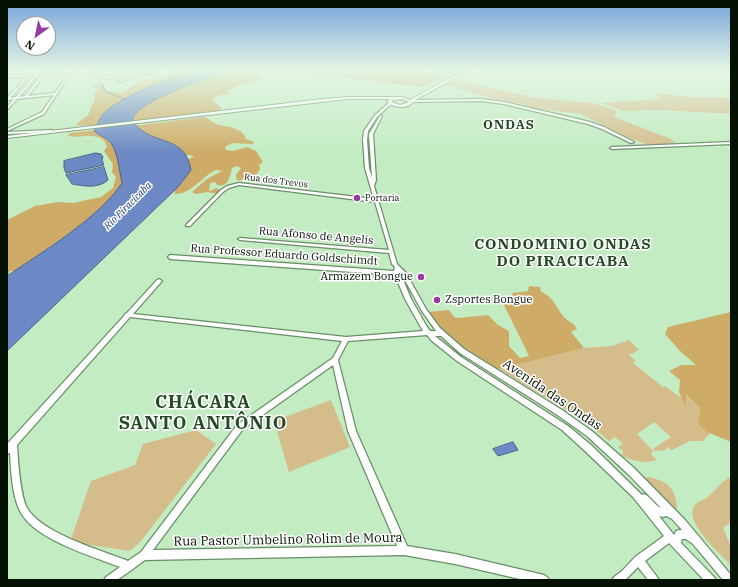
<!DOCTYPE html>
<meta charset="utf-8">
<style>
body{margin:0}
#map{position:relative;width:738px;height:587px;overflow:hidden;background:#c3ecc2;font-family:"IBM Plex Serif",serif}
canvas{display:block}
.frame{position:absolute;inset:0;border:8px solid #041104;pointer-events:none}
.north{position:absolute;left:16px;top:16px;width:40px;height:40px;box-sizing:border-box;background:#fff;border:1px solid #9ba09b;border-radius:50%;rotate:213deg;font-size:11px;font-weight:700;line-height:16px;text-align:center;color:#041104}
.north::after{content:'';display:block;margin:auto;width:14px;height:18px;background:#993aa2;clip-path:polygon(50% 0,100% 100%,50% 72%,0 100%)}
</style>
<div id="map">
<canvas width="738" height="587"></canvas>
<div class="frame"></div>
<div class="north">N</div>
</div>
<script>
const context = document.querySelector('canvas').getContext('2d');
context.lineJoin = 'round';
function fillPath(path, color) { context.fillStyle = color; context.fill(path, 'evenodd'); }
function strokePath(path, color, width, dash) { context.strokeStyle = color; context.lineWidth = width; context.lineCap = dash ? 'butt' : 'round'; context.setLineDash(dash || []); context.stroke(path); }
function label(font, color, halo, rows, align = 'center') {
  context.font = font + ' "IBM Plex Serif",serif'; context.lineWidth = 3; context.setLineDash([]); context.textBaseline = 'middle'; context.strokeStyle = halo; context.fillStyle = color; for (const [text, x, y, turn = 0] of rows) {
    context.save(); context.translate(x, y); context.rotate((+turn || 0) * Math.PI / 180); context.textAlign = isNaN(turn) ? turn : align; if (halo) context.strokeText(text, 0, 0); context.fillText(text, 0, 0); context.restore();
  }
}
const green = new Path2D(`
 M456,80L537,98L592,103L616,110L617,112L614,116L619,119L669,138L676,143L653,145L646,144L627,137L581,114L531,108L519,103L498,100L445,85Z
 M656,93L690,97L731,98V114L658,110L623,111L601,103L659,99L655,94Z
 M629,340L639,350L629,355L636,361L633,363L663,387L665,386L681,398L679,391L686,406L685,395L700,408L698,424L710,433L703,441H690L672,450L667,447L666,450L655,451L653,449L671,437L654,422L637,434L653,451L651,454L657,460C645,464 634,461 622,456L623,451L618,447L623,444L615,437L609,441L587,423L499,369L584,348L612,346Z
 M331,400L350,447L289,472L274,421Z
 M196,430L216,444L141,541L130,551L70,542L91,481L135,465L143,444Z
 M650,477C670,483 676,489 677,510L644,478Z
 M731,477V522L723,528L731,547V565C721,554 682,522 695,505C697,501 704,500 708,497C716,490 721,481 731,477Z`);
const forest = new Path2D(`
 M183,70H196C174,76 117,98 102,116C100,119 98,123 95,126L75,125L88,115L95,99L94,95L98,90L91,85L106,84L104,87L108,91L121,93L141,81Z
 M235,70H266L255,73L263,79C250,83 239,85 227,91L231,93L217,96L212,100L221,108L219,112L133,122L132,118C153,92 204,78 235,70Z
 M277,70H421L448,75L423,87Z
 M204,117C209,119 214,123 219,125C231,127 242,128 246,139L254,142L253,144L232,143L225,147L226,150L233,151L247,147L256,151L263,162L259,165L260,169C255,178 247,181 237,180L236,175L241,168L237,166L232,168C230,176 229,188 217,185L215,182L210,183L209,191L217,188L221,191L218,194L207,192L196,194L192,192L207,179L222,171L216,170C202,176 192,194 175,194L174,190L185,178L186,160L194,157L190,155L184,156C174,139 170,146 155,139C147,136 140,130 132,126Z
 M94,130L115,138L127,191L17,271H10L7,278V220L35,206L58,202L73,203L101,197L113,188L116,177L112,172L113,164L104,151L107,147C101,128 78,141 67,135L71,133Z
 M529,286L540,287L541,292C554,296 557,310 565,318C570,323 574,323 577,329L571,332L584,348L495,370L452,340L440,330L428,312L449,310L454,317L458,318L488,315L498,325L509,331V346L520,358L529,356L503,303L510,305L514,299L512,293L528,291Z
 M731,312V442L707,432L698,424L700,408L686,395V407L679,392L680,380L669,371L681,365H696L679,350L665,334L668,327Z`);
const water = new Path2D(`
 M196,70H235C213,76 138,99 132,120C148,147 185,132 191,170L178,187L7,351V276C42,252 99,218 122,183C119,171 118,148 108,140C103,136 98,135 94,131C97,126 99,119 103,114C119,97 173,76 196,70Z
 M96,153L101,154L103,157L102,160L104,165L66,173L64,168V161Z
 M104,167L108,180C98,189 84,186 72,184L66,175Z
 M513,442L518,450L498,456L493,449Z`);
const stream = new Path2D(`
 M99,80L106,92L127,100`);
const minor = new Path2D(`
 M32,70H34L31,74L37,73L40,70H42L39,73H43L45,71L46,72V73L82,70L70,72L66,80L44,114L7,131V129L42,112L54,95L17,99L7,110V107L14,99L9,100L7,101V98L27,76L7,78V76L28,74ZM68,72L64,80L55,93L28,96L45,74ZM42,74L25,96L19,97L38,75ZM35,75L16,97L10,98L29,76Z
 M87,70H90L104,77L143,70H147L104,79Z
 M159,70H162L119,82L118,81Z
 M481,99L504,102L590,122L604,127L634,142L631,143L602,129L588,124L504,104L481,101L411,102L410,101L411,100Z
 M390,102L392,103L377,117L368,131L367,140L369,168L372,178L369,134L380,116L381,115L382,116L373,134L376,180L374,186L397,264L406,273L426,309L440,328L464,349L562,410L593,432L634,468L685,520L731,575V580H723L693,544L686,539H682L681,543L714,577L716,580H704L669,543L645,561L657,577L659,580H648L638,567L625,580H612L614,577L622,571L635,557L664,536L633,497L585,451L562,430L457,361L432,341L427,335L348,341L338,360L356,431L407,546L455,554L544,575L547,577L549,580H524L455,564L404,555L145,560L134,568L133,569L117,580H104L106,577L120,567C92,556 36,540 21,513C12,497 11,471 10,453L7,454V444L124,316L125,314L127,313L157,280L159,279L162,281L133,314L346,337L423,331L405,299L395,275L170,259L168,257L170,255L394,271L395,267L392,264L389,253L240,240L238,239L240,238L389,250L375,202L239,185L229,188L223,192L190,226H186V225L221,190L227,186L239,183L374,199L365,168L363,140L364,131L375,115ZM400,272L402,275L422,311L436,331H430L427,327L411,299ZM130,317L342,341L333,358L237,425L141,552L128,561C101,550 39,533 26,506C20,491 18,461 17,445ZM435,336H441L460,353L556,414L587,436L628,474L661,508C654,505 651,497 644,494L642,495L591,445L568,426L461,357ZM333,365L348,431L397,546L153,550L243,429ZM659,516L663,517L666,516L672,519L682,530H679L676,531L674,535Z
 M52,130V132H51L7,134V132Z
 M731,142V144L612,149L610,148L612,147Z`);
const secondary = new Path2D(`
 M470,70H474L448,82L413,101C409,110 394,108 387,102L390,99H348L7,138V136L323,99L348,97H403L410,100L446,80ZM402,99L409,102L400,105L391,102L393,100Z`);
const markers = [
 [357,198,4,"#993aa2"],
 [421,277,4,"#993aa2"],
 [437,300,4,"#993aa2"]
];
const farStreetnames = [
 ["Rua dos Trevos",276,181,7]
];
const farPoinames = [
 ["Portaria",365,198]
];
const farWaternames = [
 ["Rio Piracicaba",128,206,-45]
];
const streetNames = [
 ["Rua Afonso de Angelis",316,236,5],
 ["Rua Professor Eduardo Goldschimdt",284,255,4]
];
const poiNames = [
 ["Armazem Bongue",413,277],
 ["Zsportes Bongue",445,300,"left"]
];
const farDistrictnames = [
 ["ONDAS",509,125]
];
const nearStreetnames = [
 ["Avenida das Ondas",552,395,34],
 ["Rua Pastor Umbelino Rolim de Moura",288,540,-1]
];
const districtNames = [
 ["CONDOMINIO ONDAS",563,245],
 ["DO PIRACICABA",563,262]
];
const nearDistrictnames = [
 ["CHÁCARA",203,403],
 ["SANTO ANTÔNIO",203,424]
];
fillPath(green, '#d5bc8b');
fillPath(forest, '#ceac67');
fillPath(water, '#6c89c5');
strokePath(water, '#4d658b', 1);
strokePath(stream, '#4d658b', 1);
strokePath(minor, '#698e68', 2.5);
strokePath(secondary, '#698e68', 2);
fillPath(minor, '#fff');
fillPath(secondary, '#fff');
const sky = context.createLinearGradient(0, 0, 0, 152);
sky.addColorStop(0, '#76a3da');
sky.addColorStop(0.46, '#e4f6e4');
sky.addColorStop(1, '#e4f6e400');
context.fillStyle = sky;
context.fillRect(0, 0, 738, 152);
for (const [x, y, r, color] of markers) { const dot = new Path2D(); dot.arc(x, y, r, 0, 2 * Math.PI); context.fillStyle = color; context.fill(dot); strokePath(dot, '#fff', 1.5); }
label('9px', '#041104', '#fff', farStreetnames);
label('9px', '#041104', '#fff', farPoinames, 'left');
label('italic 10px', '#143077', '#fff', farWaternames);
label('11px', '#041104', '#fff', streetNames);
label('11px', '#041104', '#fff', poiNames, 'right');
context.letterSpacing = '1px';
label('bold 13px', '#264926', '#fff', farDistrictnames);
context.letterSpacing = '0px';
label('13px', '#041104', '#fff', nearStreetnames);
context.letterSpacing = '1px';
label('bold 15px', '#264926', '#fff', districtNames);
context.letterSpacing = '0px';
context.letterSpacing = '1px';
label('bold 18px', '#264926', '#fff', nearDistrictnames);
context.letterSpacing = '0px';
</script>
